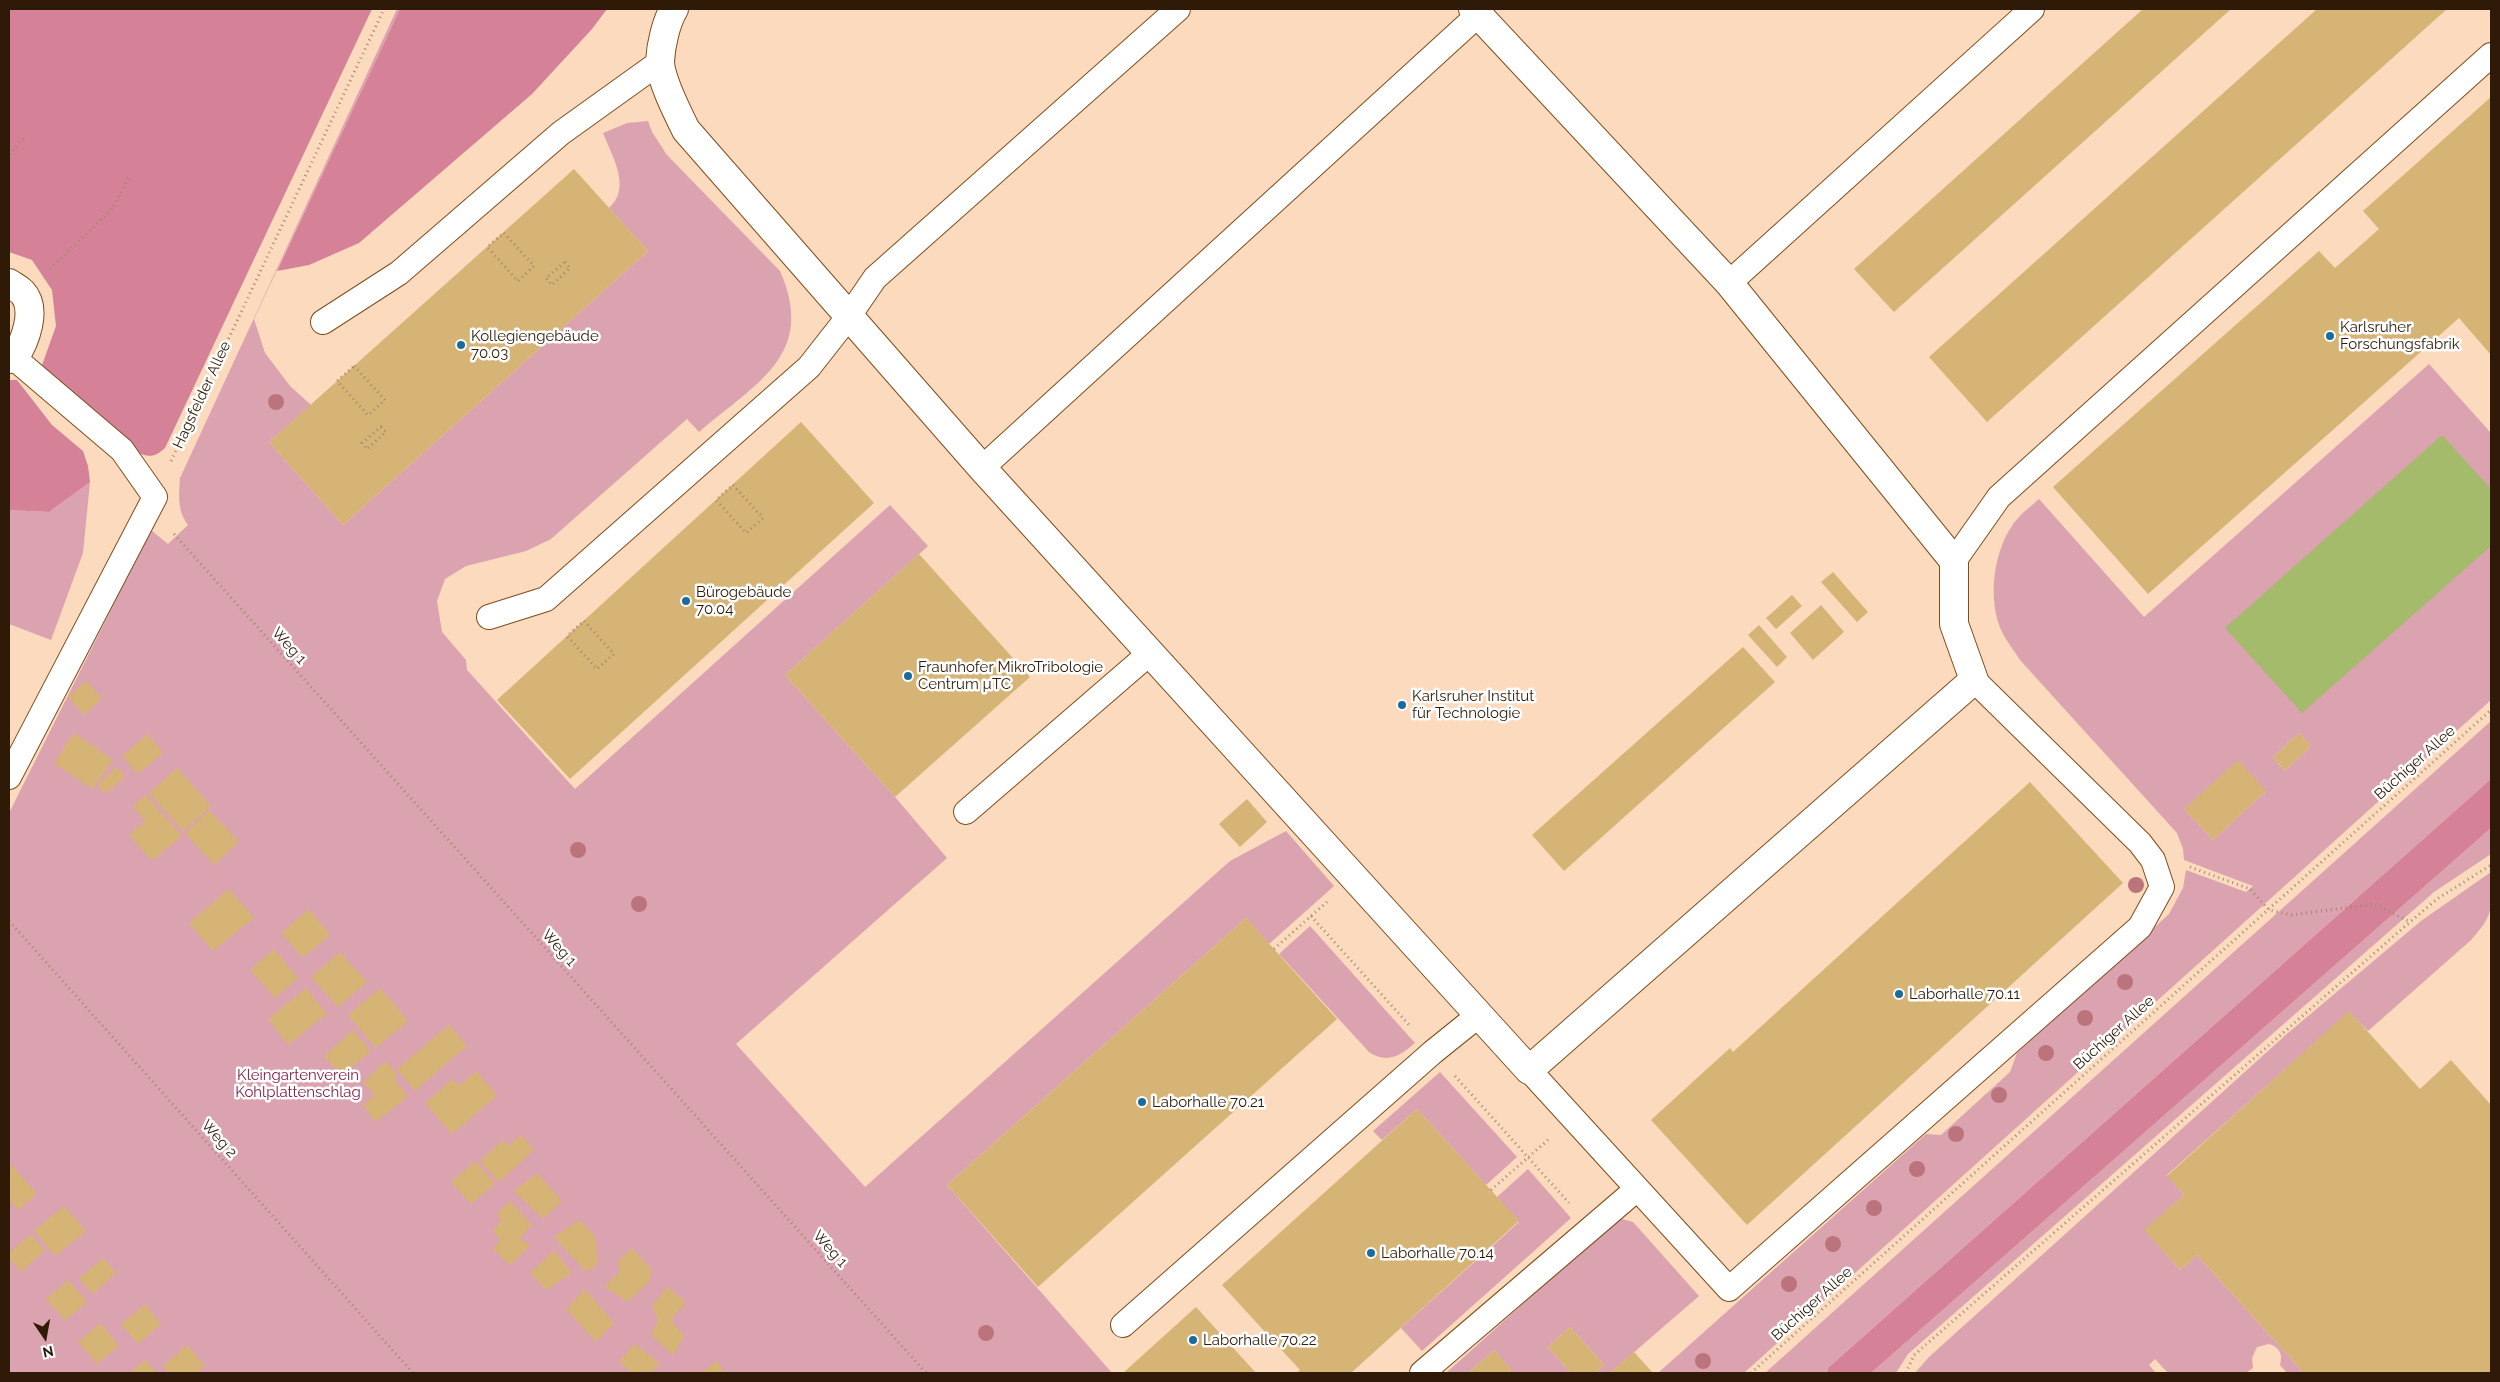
<!DOCTYPE html>
<meta charset="utf-8">
<style>
body{margin:0}
#map{position:relative;width:2500px;height:1382px;overflow:hidden;background:#fcdabd;font-family:Raleway,sans-serif}
canvas{display:block}
.frame{position:absolute;inset:0;border:10px solid #2e1a06;pointer-events:none}
.north{position:absolute;left:20px;top:1312px;width:50px;height:50px;-webkit-text-stroke:4px #fff;paint-order:stroke;rotate:168deg;font-size:14px;font-weight:700;line-height:20px;text-align:center;color:#2e1a06}
.north::after{content:'';display:block;margin:auto;width:18px;height:22px;background:#2e1a06;clip-path:polygon(50% 0,100% 100%,50% 72%,0 100%)}
</style>
<div id="map">
<canvas width="2500" height="1382"></canvas>
<div class="frame"></div>
<div class="north">N</div>
</div>
<script>
const context = document.querySelector('canvas').getContext('2d');
context.lineJoin = 'round';
function fillPath(path, color) { context.fillStyle = color; context.fill(path, 'evenodd'); }
function strokePath(path, color, width, dash) { context.strokeStyle = color; context.lineWidth = width; context.lineCap = dash ? 'butt' : 'round'; context.setLineDash(dash || []); context.stroke(path); }
function label(font, color, halo, rows, align = 'center') {
  context.font = font + ' Raleway,sans-serif'; context.lineWidth = 5; context.setLineDash([]); context.textBaseline = 'middle'; context.strokeStyle = halo; context.fillStyle = color; for (const [text, x, y, turn = 0] of rows) {
    context.save(); context.translate(x, y); context.rotate((+turn || 0) * Math.PI / 180); context.textAlign = isNaN(turn) ? turn : align; if (halo) context.strokeText(text, 0, 0); context.fillText(text, 0, 0); context.restore();
  }
}
const green = new Path2D(`
 M397,9H400L254,319L265,353L290,386L311,405L269,442L343,525L648,251L609,208C632,188 612,156 603,133L627,123L648,121L652,132L667,155L780,271C817,355 756,383 699,432L687,419L551,539L526,551L466,566L445,579L437,601L442,632L466,660L467,670L575,789L890,505L928,546L785,675L895,797L947,858L736,1044L865,1187L1230,861L1286,831L1334,886L1269,944L1246,918L947,1185L1112,1373H9V813L151,530L168,544L188,525C177,510 179,495 180,478Z
 M2429,364L2491,433V700L1744,1373H1658L1926,1134L1941,1135L2010,1072L2017,1053L2169,914L2183,888L2186,870L2246,892L2253,886L2184,860L2183,849L2177,833L2020,660C2015,652 2008,643 2003,634C1986,601 1993,545 2019,517C2025,510 2033,505 2039,499L2144,617ZM2299,733L2311,746L2285,771L2273,757ZM2266,791L2213,840L2184,809Z
 M90,482L83,553L51,640L9,624V510L49,512Z
 M2491,721V779L1828,1368L1827,1373H1765Z
 M2491,828V854L2434,892L1908,1354L1896,1373H1871Z
 M2491,872C2491,908 2496,912 2471,940L2368,1031L2349,1012L2167,1175L2184,1195L2145,1230L2180,1270L2197,1255L2304,1373H2287L2280,1365C2283,1355 2280,1347 2269,1344L2257,1347L2252,1358L2253,1368L2246,1373H2168L2155,1359L2149,1365L2156,1373H1915L1929,1357L2288,1033L2421,921Z
 M1310,926L1415,1043C1400,1056 1387,1064 1369,1052L1279,954Z
 M1440,1072L1517,1157L1486,1185L1417,1109L1382,1140L1373,1131Z
 M1528,1169L1571,1218L1422,1351L1401,1328L1519,1222L1497,1197Z
 M1622,1219L1633,1222L1699,1296L1610,1373H1595L1604,1365L1570,1327L1548,1347L1571,1373H1508L1511,1370L1494,1350L1468,1373H1446L1613,1223Z`);
const forest = new Path2D(`
 M9,9H372L165,448C157,455 152,458 141,454L80,404L41,368L56,326L52,290L32,260L9,252Z
 M400,9H607L592,29L532,94L359,243L309,265L277,271Z
 M9,380H17L52,425L83,451L88,466L90,482L49,512L9,510Z
 M2491,779V828L1871,1373H1827L1828,1368Z`);
const water = new Path2D(`
 M2442,435L2491,489V546L2302,713L2225,628Z`);
const building = new Path2D(`
 M2143,9H2231L1894,312L1854,269Z
 M2317,9H2447L1987,422L1929,357Z
 M2491,97V355L2459,318L2148,594L2053,487L2319,251L2335,268L2379,229L2363,211Z
 M574,169L648,251L343,525L269,442Z
 M801,422L874,503L570,779L497,700Z
 M919,554L1030,677L895,797L785,675Z
 M1833,572L1868,612L1857,622L1821,582Z
 M1792,595L1802,606L1776,629L1766,618Z
 M1821,605L1844,632L1813,660L1790,633Z
 M1759,625L1787,657L1777,667L1748,635Z
 M1743,647L1775,682L1564,871L1532,835Z
 M86,681L102,698L84,715L68,697Z
 M74,733L113,760L92,789L54,763Z
 M2299,733L2311,746L2285,771L2273,757Z
 M148,734L163,753L138,774L122,756Z
 M2238,760L2266,791L2213,840L2184,809Z
 M117,767L125,777L105,794L97,784Z
 M177,768L211,806L183,831L149,793Z
 M2030,782L2123,883L1747,1225L1651,1120L1730,1048L1733,1052Z
 M146,795L182,836L152,861L129,835L145,821L133,806Z
 M1247,799L1267,822L1240,847L1219,824Z
 M209,810L239,842L214,865L185,833Z
 M229,889L254,918L213,951L189,923Z
 M309,909L330,935L303,958L281,933Z
 M1246,918L1337,1019L1038,1287L947,1185Z
 M274,949L298,978L275,998L250,970Z
 M340,952L367,982L338,1007L311,977Z
 M306,988L327,1014L288,1045L268,1019Z
 M380,988L408,1021L376,1048L348,1015Z
 M2349,1011L2420,1089L2451,1060L2491,1105V1373H2304L2197,1255L2180,1270L2144,1230L2184,1195L2167,1176Z
 M449,1025L467,1046L415,1091L397,1069Z
 M353,1030L371,1051L342,1076L324,1056Z
 M386,1061L398,1076L394,1079L408,1096L376,1122L363,1105L375,1095L363,1082Z
 M476,1071L497,1096L452,1134L425,1103L453,1079L459,1086Z
 M1417,1109L1519,1221L1351,1373H1296L1300,1370L1222,1285Z
 M521,1135L534,1150L499,1182L480,1161L503,1140L508,1146Z
 M475,1161L495,1184L471,1204L451,1182Z
 M9,1162L37,1194L18,1210L9,1199Z
 M537,1173L562,1201L543,1219L514,1191Z
 M510,1201L532,1225L520,1238L530,1246L510,1265L493,1249L500,1240L493,1230L501,1221L497,1214Z
 M64,1206L86,1231L55,1256L34,1231Z
 M579,1220L595,1236L598,1264L586,1272L554,1237Z
 M30,1234L45,1250L21,1272L9,1258V1253Z
 M632,1248L652,1270L648,1283L627,1302L604,1286L620,1272L618,1261Z
 M554,1250L572,1273L546,1290L530,1273Z
 M103,1258L116,1273L93,1294L79,1279Z
 M68,1280L87,1302L65,1321L46,1299Z
 M667,1287L686,1302L671,1320L684,1336L673,1355L651,1335L658,1319L652,1306Z
 M585,1289L614,1323L596,1342L566,1309Z
 M145,1304L161,1324L138,1344L121,1324Z
 M1196,1307L1256,1373H1123Z
 M100,1323L119,1346L97,1364L78,1342Z
 M1570,1327L1604,1365L1595,1373H1571L1548,1347Z
 M635,1344L660,1364L650,1373H631L619,1361Z
 M187,1345L205,1366L196,1373H169L163,1366Z
 M1494,1350L1512,1370L1508,1373H1468Z
 M1634,1352L1653,1373H1610Z
 M145,1360L157,1373H130Z
 M717,1361L725,1373H701Z`);
const path = new Path2D(`
 M9,154L25,137
 M504,233L534,266L518,281L487,247Z
 M565,262L570,268L552,285L546,278Z
 M50,269L112,209L129,177
 M354,366L385,400L368,415L337,381Z
 M381,427L386,432L367,449L362,443Z
 M171,461L384,9
 M733,485L763,518L746,533L716,500Z
 M174,534L926,1373
 M584,621L614,654L597,669L567,636Z
 M2190,867L2250,889L2269,910L2291,915L2375,904L2410,922
 M1311,916L1410,1026
 M9,921L413,1373
 M1274,949L1328,901
 M1455,1076L1569,1203
 M1491,1190L1549,1139
 M1751,1373L2491,710
 M1906,1373L1914,1355L2410,922L2437,899L2491,865`);
const service = new Path2D(`
 M1729,283L2032,9
 M323,322L399,273L561,133L660,62
 M982,468L1478,15
 M1954,561L1999,497L2491,55
 M489,617L546,599L809,367L849,316L875,278L1178,9
 M9,777L155,497L122,450L14,358
 M966,812L1150,653
 M1529,1070L1729,1289L2140,927L2162,887L2153,860L2140,843L1974,680
 M1123,1325L1433,1052L1479,1015
 M1422,1373L1637,1189`);
const minor = new Path2D(`
 M674,9C666,22 661,45 660,61C660,78 678,114 686,130L982,468L1529,1070L1974,680L1954,624V561L1729,283L1473,9
 M9,283C13,286 18,288 22,292C38,309 25,342 14,358L9,359`);
const trees = [
 [276,402],
 [578,850],
 [2136,885],
 [639,904],
 [2125,982],
 [2085,1018],
 [2046,1053],
 [1999,1095],
 [1956,1134],
 [1917,1169],
 [1874,1208],
 [1833,1244],
 [1789,1284],
 [986,1333],
 [1703,1361]
];
const markers = [
 [2330,336,5,"#1c6b9d"],
 [461,345,5,"#1c6b9d"],
 [686,601,5,"#1c6b9d"],
 [908,676,5,"#1c6b9d"],
 [1402,705,5,"#1c6b9d"],
 [1899,994,5,"#1c6b9d"],
 [1142,1102,5,"#1c6b9d"],
 [1371,1253,5,"#1c6b9d"],
 [1193,1340,5,"#1c6b9d"]
];
const poiNames = [
 ["Karlsruher",2340,327],
 ["Forschungsfabrik",2340,344],
 ["Kollegiengebäude",471,336],
 ["70.03",471,353],
 ["Bürogebäude",696,592],
 ["70.04",696,609],
 ["Fraunhofer MikroTribologie",918,667],
 ["Centrum µTC",918,684],
 ["Karlsruher Institut",1412,696],
 ["für Technologie",1412,713],
 ["Laborhalle 70.11",1909,994],
 ["Laborhalle 70.21",1152,1102],
 ["Laborhalle 70.14",1381,1253],
 ["Laborhalle 70.22",1203,1340]
];
const streetNames = [
 ["Hagsfelder Allee",202,395,-65],
 ["Weg 1",289,646,48],
 ["Büchiger Allee",2415,763,-42],
 ["Weg 1",559,948,48],
 ["Büchiger Allee",2114,1033,-42],
 ["Weg 2",219,1139,48],
 ["Weg 1",830,1249,48],
 ["Büchiger Allee",1812,1304,-42]
];
const parkNames = [
 ["Kleingartenverein",298,1075],
 ["Kohlplattenschlag",298,1092]
];
fillPath(green, '#dba2b0');
fillPath(forest, '#d58198');
fillPath(water, '#a4bb6c');
fillPath(building, '#d6b476');
strokePath(service, '#7e4e1e', 26);
strokePath(minor, '#7e4e1e', 30);
strokePath(path, '#a3876e', 3, [1, 4]);
strokePath(service, '#fff', 24);
strokePath(minor, '#fff', 28);
context.fillStyle = '#bb747c';
for (const [x, y] of trees) { context.beginPath(); context.arc(x, y, 8, 0, 2 * Math.PI); context.fill(); }
for (const [x, y, r, color] of markers) { const dot = new Path2D(); dot.arc(x, y, r, 0, 2 * Math.PI); context.fillStyle = color; context.fill(dot); strokePath(dot, '#fff', 2); }
label('15px', '#2e1a06', '#fff', poiNames, 'left');
label('15px', '#2e1a06', '#fff', streetNames);
label('15px', '#852147', '#fff', parkNames);
</script>
